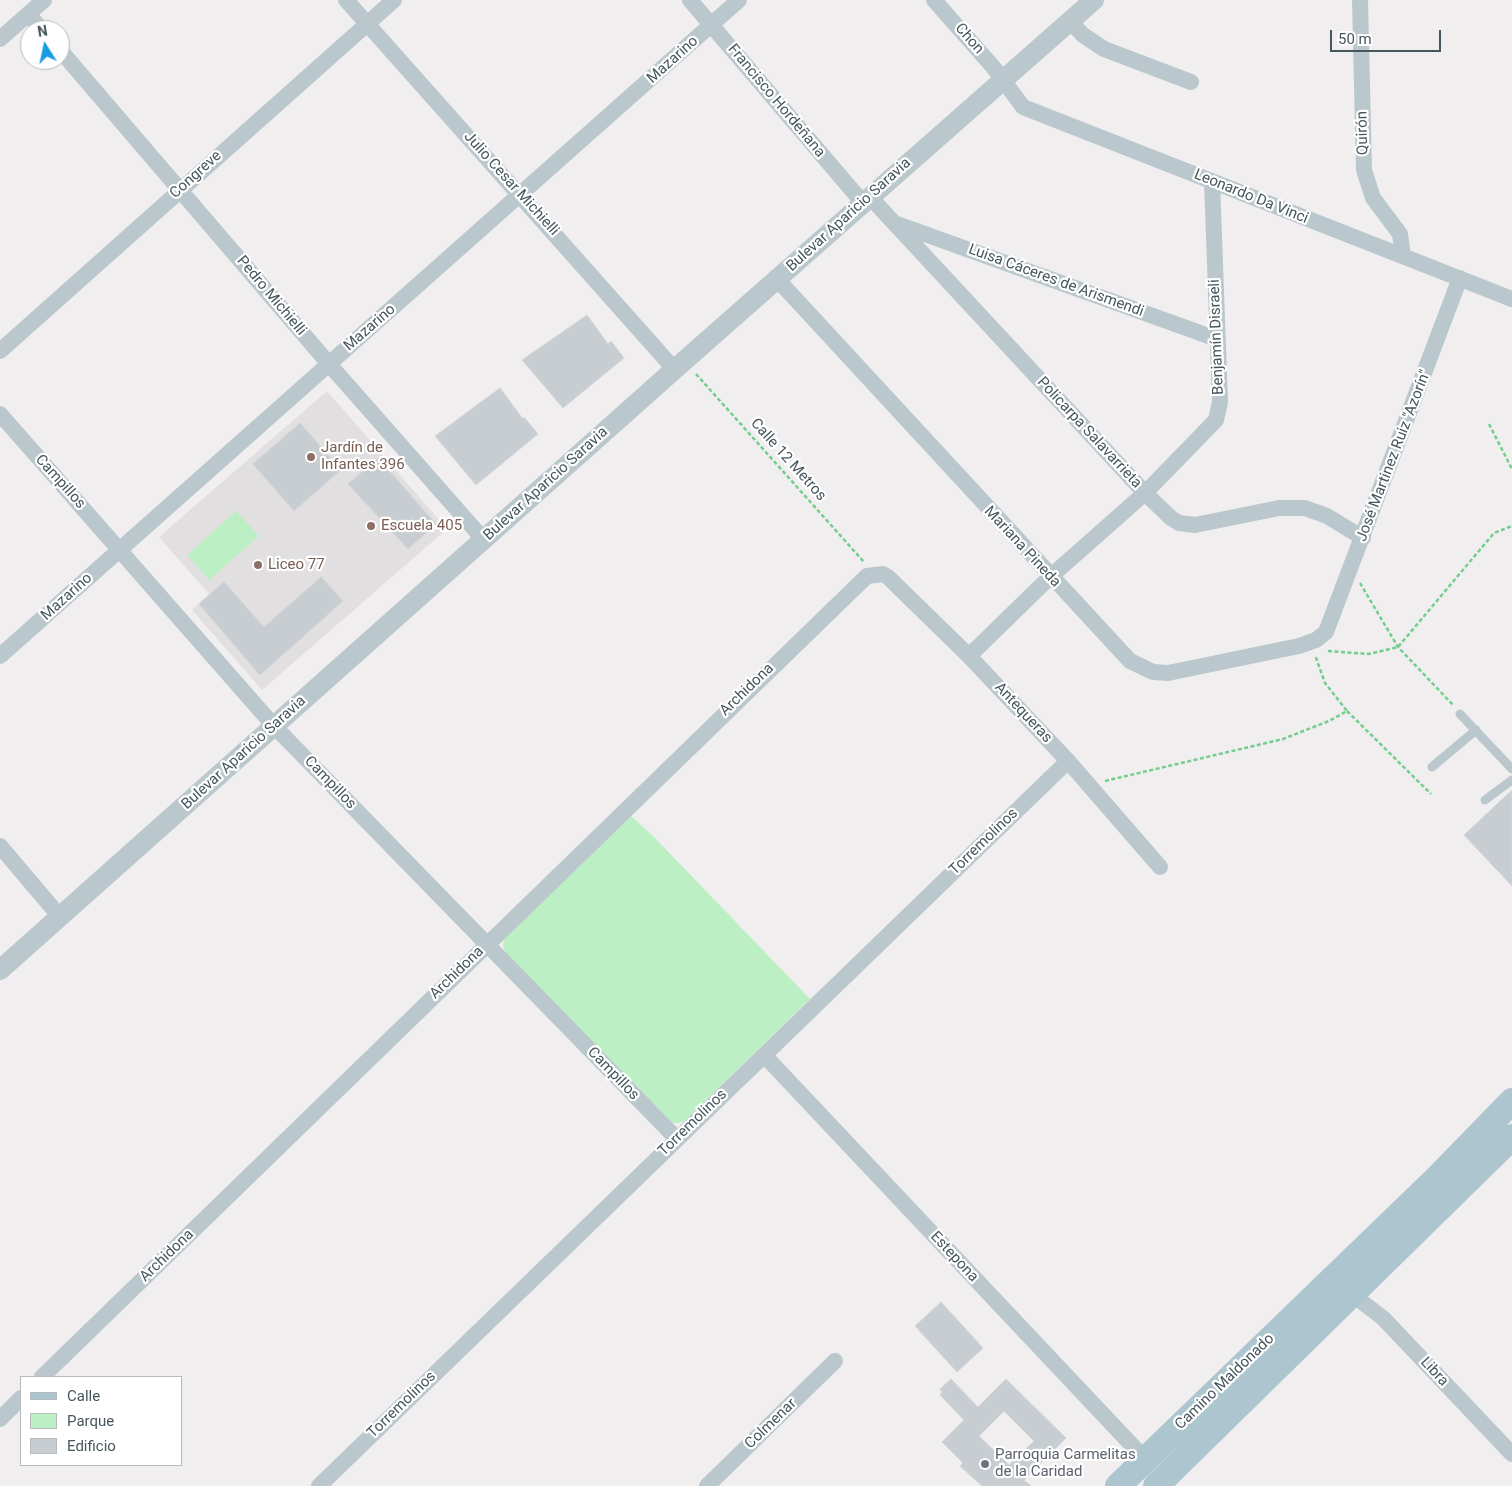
<!DOCTYPE html>
<meta charset="utf-8">
<style>
body{margin:0}
#map{position:relative;width:1512px;height:1486px;overflow:hidden;background:#f1eeef;font-family:Roboto,sans-serif}
canvas{display:block}
.legend{position:absolute;left:20px;top:1376px;width:162px;height:90px;box-sizing:border-box;background:#fff;border:1px solid #b5bbbe;margin:0;padding:6px 9px;list-style:none;font-size:15px;color:#46565c}
.legend li{display:flex;align-items:center;gap:10px;height:25px}
.legend b{width:25px;border:1px solid #b5bbbe}
.north{position:absolute;left:20px;top:20px;width:50px;height:50px;box-sizing:border-box;background:#fff;border:1px solid #b5bbbe;border-radius:50%;rotate:350deg;font-size:14px;font-weight:700;line-height:20px;text-align:center;color:#46565c}
.north::after{content:'';display:block;margin:auto;width:18px;height:22px;background:#179de3;clip-path:polygon(50% 0,100% 100%,50% 72%,0 100%)}
.scale{position:absolute;left:1330px;top:30px;width:111px;height:22px;box-sizing:border-box;border:2px solid #46565c;border-top:0;padding-left:6px;font-size:15px;line-height:18px;white-space:nowrap;color:#46565c;-webkit-text-stroke:4px #fff;paint-order:stroke}
</style>
<div id="map">
<canvas width="1512" height="1486"></canvas>
<ul class="legend">
<li><b style="height:6px;background:#adc5ce"></b>Calle</li>
<li><b style="height:14px;background:#bcefc4"></b>Parque</li>
<li><b style="height:14px;background:#c8cdd1"></b>Edificio</li>
</ul>
<div class="north">N</div>
<div class="scale">50 m</div>
</div>
<script>
const context = document.querySelector('canvas').getContext('2d');
context.lineJoin = 'round';
function paint(path, color) {
  context.fillStyle = color;
  context.fill(path, 'evenodd');
}
function shape(rows) {
  const path = new Path2D();
  for (const r of rows) {
    path.moveTo(r[0], r[1]);
    for (let i = 2; i < r.length; i += 2) path.lineTo(r[i], r[i + 1]);
  }
  return path;
}
function trace(path, color, width, dash) {
  context.strokeStyle = color;
  context.lineWidth = width;
  context.lineCap = dash ? 'butt' : 'round';
  context.setLineDash(dash || []);
  context.stroke(path);
}
function label(font, color, halo, rows, align = 'center') {
  context.font = font + ' Roboto,sans-serif';
  context.lineWidth = 4.5;
  context.setLineDash([]);
  context.textBaseline = 'middle';
  context.strokeStyle = halo;
  context.fillStyle = color;
  for (const [text, x, y, turn = 0] of rows) {
    context.save();
    context.translate(x, y);
    context.rotate((+turn || 0) * Math.PI / 180);
    context.textAlign = isNaN(turn) ? turn : align;
    if (halo) context.strokeText(text, 0, 0);
    context.fillText(text, 0, 0);
    context.restore();
  }
}
paint(shape([
 [327,391,447,529,262,690,192,610,209,594,159,537]
]), '#e2dfe1');
paint(shape([
 [236,511,259,536,209,580,187,555],
 [629,814,654,837,810,999,683,1122,678,1123,672,1123,505,952,503,946,504,938]
]), '#bcefc4');
const building = shape([
 [587,315,608,344,611,341,624,358,563,408,522,360,587,315],
 [500,388,523,419,524,417,538,434,476,485,435,436,500,388],
 [300,423,341,470,294,511,253,464,300,423],
 [378,458,436,524,408,549,348,484,378,458],
 [321,577,343,601,260,675,199,604,224,582,264,627,321,577],
 [1512,790,1512,886,1464,835,1512,790],
 [941,1302,983,1348,957,1372,915,1326,941,1302],
 [951,1379,978,1407,1006,1379,1066,1438,1024,1480,1031,1486,982,1486,960,1466,963,1463,942,1442,964,1420,940,1395,942,1392,940,1389,951,1379],
 [1004,1411,1034,1441,1009,1465,979,1436,1004,1411]
]);
paint(building, '#c8cdd1');
trace(building, '#d2d6da', 1);
trace(shape([
 [696,374,864,562],
 [1489,424,1512,469],
 [1360,583,1398,647,1453,705],
 [1328,651,1369,654,1398,647,1494,533,1512,526],
 [1347,711,1431,794],
 [1105,781,1283,739,1329,721,1347,711,1325,683,1315,655]
]), '#73ce8d', 2.5, [4, 2.5]);
trace(shape([
 [1460,714,1512,769],
 [1432,767,1476,730],
 [1485,800,1512,780]
]), '#bac7cc', 9);
trace(shape([
 [346,0,675,370],
 [690,0,863,203],
 [934,0,994,68,1023,107,1512,299],
 [1360,0,1364,170,1373,198,1400,234,1403,256],
 [28,14,42,30],
 [1070,21,1083,35,1104,49,1191,82],
 [0,39,44,0],
 [60,50,329,364,484,540],
 [870,197,1145,493,1171,518,1179,523,1195,525,1279,508,1305,508,1327,516,1363,538],
 [897,224,1217,339],
 [777,279,1130,661,1153,672,1168,673,1299,646,1316,640,1326,632,1460,278],
 [0,351,394,0],
 [0,414,274,726,676,1138],
 [0,656,739,0],
 [969,656,1050,577,1145,493,1216,420,1220,402,1212,181],
 [0,846,61,918],
 [764,1055,1145,1459],
 [1345,1289,1383,1318,1512,1454],
 [42,1377,867,576,883,574,888,577,969,656,1068,761,1160,867],
 [0,1419,21,1398],
 [319,1486,1068,761],
 [707,1486,835,1361]
]), '#bac7cc', 16);
trace(shape([
 [0,970,684,361,1094,0]
]), '#bac7cc', 20);
trace(shape([
 [1118,1486,1438,1177,1512,1101],
 [1156,1486,1512,1137]
]), '#adc5ce', 26);
for (const [x, y, r, color] of [
 [311,457,5,"#8d6e63"],
 [371,526,5,"#8d6e63"],
 [258,565,5,"#8d6e63"],
 [985,1464,5,"#6b7280"]
]) {
  const dot = new Path2D();
  dot.arc(x, y, r, 0, 2 * Math.PI);
  context.fillStyle = color;
  context.fill(dot);
  trace(dot, '#fff', 2);
}
label('15px', '#46565c', '#fff', [
 ["Chon",969,39,49],
 ["Mazarino",673,60,-42],
 ["Francisco Hordeñana",776,101,50],
 ["Quirón",1363,133,-91],
 ["Congreve",196,175,-42],
 ["Julio Cesar Michielli",511,184,48],
 ["Leonardo Da Vinci",1251,197,22],
 ["Bulevar Aparicio Saravia",849,215,-42],
 ["Luisa Cáceres de Arismendi",1056,281,20],
 ["Pedro Michielli",271,296,50],
 ["Mazarino",370,328,-41],
 ["Benjamín Disraeli",1217,337,-92],
 ["Policarpa Salavarrieta",1089,433,47],
 ["José Martinez Ruiz \"Azorín\"",1394,456,-69],
 ["Calle 12 Metros",788,460,48],
 ["Campillos",60,482,48],
 ["Bulevar Aparicio Saravia",546,484,-42],
 ["Mariana Pineda",1022,547,47],
 ["Mazarino",67,597,-42],
 ["Archidona",747,690,-44],
 ["Antequeras",1023,713,47],
 ["Bulevar Aparicio Saravia",244,753,-42],
 ["Campillos",330,783,46],
 ["Torremolinos",984,842,-44],
 ["Archidona",457,973,-44],
 ["Campillos",613,1074,46],
 ["Torremolinos",693,1123,-44],
 ["Archidona",167,1256,-44],
 ["Estepona",954,1257,47],
 ["Libra",1434,1372,47],
 ["Camino Maldonado",1225,1382,-44],
 ["Torremolinos",402,1405,-44],
 ["Colmenar",771,1424,-44]
]);
label('15px', '#785e54', '#fff', [
 ["Jardín de",321,448],
 ["Infantes 396",321,465],
 ["Escuela 405",381,526],
 ["Liceo 77",268,565]
], 'left');
label('15px', '#5b616d', '#fff', [
 ["Parroquia Carmelitas",995,1455],
 ["de la Caridad",995,1472]
], 'left');
</script>
